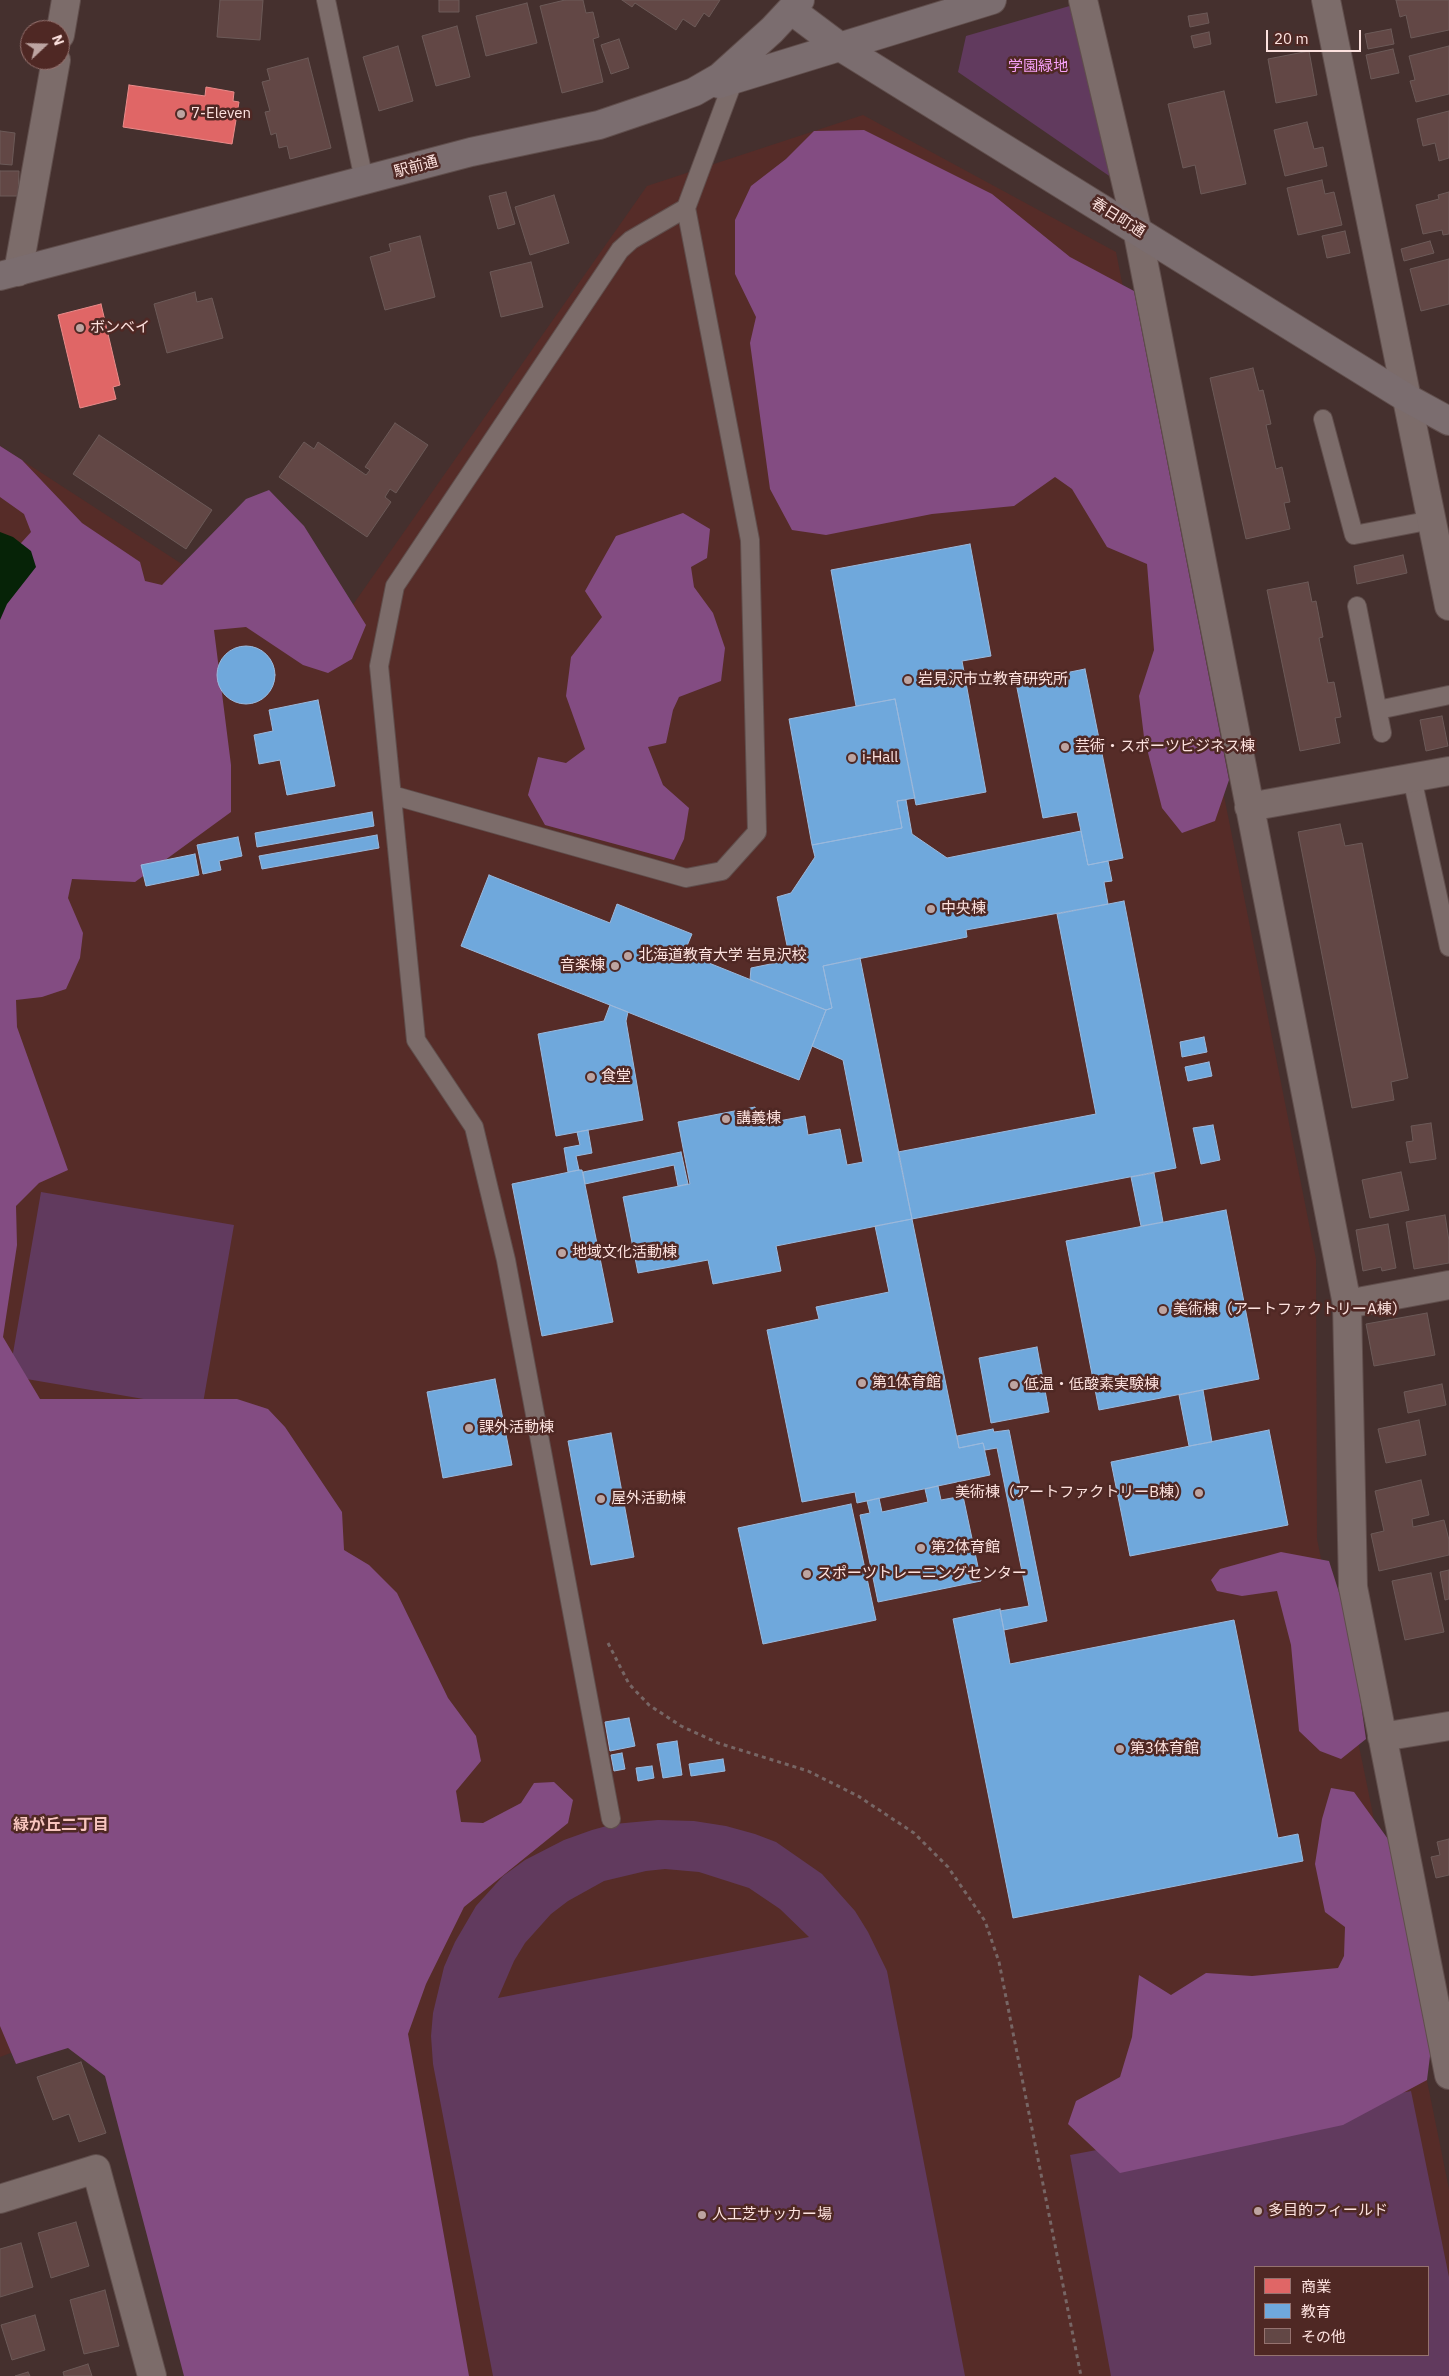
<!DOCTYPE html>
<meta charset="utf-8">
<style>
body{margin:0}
#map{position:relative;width:1449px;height:2376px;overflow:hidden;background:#45302e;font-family:"IBM Plex Sans","Noto Sans JP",sans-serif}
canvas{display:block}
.legend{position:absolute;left:1254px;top:2266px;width:175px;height:90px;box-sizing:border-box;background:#4f2824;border:1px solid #95726f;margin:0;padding:6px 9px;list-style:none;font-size:15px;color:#fde2df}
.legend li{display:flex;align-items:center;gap:10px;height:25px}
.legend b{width:25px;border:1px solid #95726f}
.north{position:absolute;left:20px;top:20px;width:50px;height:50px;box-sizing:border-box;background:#4f2824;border:1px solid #95726f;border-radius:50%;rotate:69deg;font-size:14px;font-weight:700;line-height:20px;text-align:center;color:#fde2df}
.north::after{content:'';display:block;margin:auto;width:18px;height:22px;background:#bda4a1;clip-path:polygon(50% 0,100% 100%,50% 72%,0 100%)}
.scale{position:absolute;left:1266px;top:30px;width:95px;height:22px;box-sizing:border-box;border:2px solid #fde2df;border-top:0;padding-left:6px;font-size:15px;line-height:18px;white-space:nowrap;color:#fde2df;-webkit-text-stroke:4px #4f2824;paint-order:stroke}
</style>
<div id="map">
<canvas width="1449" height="2376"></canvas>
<ul class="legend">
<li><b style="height:14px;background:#e06666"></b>商業</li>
<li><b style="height:14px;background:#6fa8dc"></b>教育</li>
<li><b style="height:14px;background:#624745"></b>その他</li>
</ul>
<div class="north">N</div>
<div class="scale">20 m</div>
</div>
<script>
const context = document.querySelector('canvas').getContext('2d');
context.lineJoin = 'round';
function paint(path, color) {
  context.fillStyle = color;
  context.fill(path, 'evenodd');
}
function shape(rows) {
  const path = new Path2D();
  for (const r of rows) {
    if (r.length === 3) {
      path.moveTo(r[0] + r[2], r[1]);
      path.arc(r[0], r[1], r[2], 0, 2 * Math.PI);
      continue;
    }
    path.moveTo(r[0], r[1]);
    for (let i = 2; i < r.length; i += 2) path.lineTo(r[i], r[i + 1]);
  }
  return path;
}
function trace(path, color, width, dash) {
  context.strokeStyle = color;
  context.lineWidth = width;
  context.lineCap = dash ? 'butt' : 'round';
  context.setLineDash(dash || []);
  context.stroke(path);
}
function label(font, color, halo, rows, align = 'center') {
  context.font = font + ' "IBM Plex Sans","Noto Sans JP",sans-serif';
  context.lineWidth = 5;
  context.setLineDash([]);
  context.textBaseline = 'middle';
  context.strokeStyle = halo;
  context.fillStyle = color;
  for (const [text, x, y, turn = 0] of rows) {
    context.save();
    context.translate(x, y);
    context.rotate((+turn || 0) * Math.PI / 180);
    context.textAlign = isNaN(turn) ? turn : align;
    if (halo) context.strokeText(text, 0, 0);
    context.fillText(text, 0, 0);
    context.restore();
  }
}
paint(shape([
 [863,115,1116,252,1316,1259,1317,1539,1449,2189,1449,2376,212,2376,110,2016,0,2057,0,446,319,653,647,186],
 [1255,2267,1428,2267,1428,2355,1255,2355]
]), '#562c28');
paint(shape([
 [1073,5,1118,182,958,72,966,36],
 [41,1192,234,1225,202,1409,9,1376],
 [658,1820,694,1821,726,1826,755,1834,776,1842,822,1874,855,1911,868,1932,887,1971,965,2376,493,2376,433,2064,431,2036,433,2013,444,1967,455,1942,476,1906,503,1876,525,1860,564,1840,592,1830,614,1824],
 [665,1869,699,1872,749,1888,780,1909,809,1937,498,1998,514,1961,525,1943,551,1914,568,1901,604,1881,646,1871],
 [1411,2091,1449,2277,1449,2376,1111,2376,1070,2155],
 [1255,2267,1428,2267,1428,2355,1255,2355]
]), '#613a5e');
paint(shape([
 [864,130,992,194,1070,257,1134,291,1229,780,1215,821,1182,833,1162,808,1144,737,1139,696,1154,650,1147,564,1107,547,1072,489,1055,477,1014,506,932,514,826,535,792,530,770,489,750,343,756,317,735,274,735,220,751,186,786,159,814,131],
 [0,446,22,460,82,523,140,562,145,581,162,585,246,499,269,490,304,526,366,625,352,659,328,673,303,665,246,627,214,630,231,765,231,812,135,882,72,879,68,898,83,933,80,958,66,989,42,997,16,1000,17,1027,68,1170,39,1183,16,1206,17,1245,3,1337,40,1399,237,1399,268,1409,285,1427,342,1512,344,1550,369,1565,397,1593,448,1698,476,1736,481,1761,456,1791,461,1822,483,1823,521,1803,534,1783,554,1782,573,1800,568,1823,464,1907,426,1984,408,2034,469,2376,184,2376,105,2076,68,2048,16,2064,0,2026,0,589,12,553,31,532,24,514,0,497],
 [683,513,710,529,707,558,691,567,694,587,713,613,725,648,721,681,679,697,673,710,666,743,648,747,663,785,689,808,684,839,674,860,545,825,528,795,538,757,566,763,585,749,566,696,571,657,602,617,585,591,616,536],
 [1281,1552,1329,1561,1350,1627,1366,1739,1341,1759,1320,1751,1299,1731,1291,1645,1277,1591,1242,1596,1217,1591,1211,1580,1220,1569],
 [1331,1788,1354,1792,1388,1839,1431,2048,1427,2080,1343,2125,1120,2173,1068,2124,1076,2101,1120,2077,1132,2037,1139,1975,1171,1995,1206,1973,1252,1976,1338,1968,1344,1956,1345,1927,1325,1912,1315,1864,1322,1819]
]), '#834c82');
paint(shape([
 [0,532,13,537,31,551,36,567,7,604,0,620]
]), '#062307');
const shops = shape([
 [129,85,205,96,206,87,234,92,233,101,239,102,232,144,123,127,129,85],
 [101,304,120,385,113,387,116,399,80,408,58,315,101,304]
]);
paint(shops, '#e06666');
trace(shops, '#e98b8a', 1);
const schools = shape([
 [970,544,991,656,962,661,986,792,916,805,895,699,856,706,831,570,970,544],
 [246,675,29],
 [1085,669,1123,858,1088,865,1077,812,1043,818,1016,683,1085,669],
 [895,699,915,798,897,801,902,828,812,845,789,719,895,699],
 [318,700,335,786,287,795,280,760,259,764,254,735,273,731,269,710,318,700],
 [906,800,912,834,947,858,1081,831,1088,865,1108,861,1112,881,1104,882,1108,904,966,930,967,937,823,966,832,1008,826,1010,750,980,751,968,790,960,777,897,791,893,815,857,812,845,902,828,897,801,906,800],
 [372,812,374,826,257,847,255,833,372,812],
 [377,835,379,848,262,869,259,856,377,835],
 [238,837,242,856,219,861,221,870,203,874,197,845,238,837],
 [195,854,199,875,146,886,141,865,195,854],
 [489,875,610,923,617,904,692,934,684,953,826,1010,799,1080,461,946,489,875],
 [1124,901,1176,1168,912,1219,898,1152,1096,1114,1057,914,1124,901],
 [860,958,912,1219,776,1246,781,1271,713,1284,708,1260,638,1273,623,1197,690,1184,678,1122,755,1107,758,1125,805,1116,808,1135,840,1129,847,1165,863,1162,843,1060,812,1046,826,1010,832,1008,823,966,860,958],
 [610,1005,628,1012,626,1021,643,1120,556,1136,538,1034,604,1021,610,1005],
 [1204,1037,1207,1052,1182,1057,1180,1042,1204,1037],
 [1209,1062,1212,1076,1188,1081,1185,1067,1209,1062],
 [1213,1125,1220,1160,1201,1164,1193,1128,1213,1125],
 [588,1130,592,1153,576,1156,579,1170,568,1172,564,1148,580,1145,577,1132,588,1130],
 [681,1152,688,1184,678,1186,674,1165,585,1184,583,1172,681,1152],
 [579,1170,582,1170,613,1322,542,1336,512,1184,579,1170],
 [1154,1173,1163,1222,1141,1226,1131,1177,1154,1173],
 [1226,1210,1259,1379,1099,1410,1066,1241,1226,1210],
 [912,1219,959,1448,983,1443,990,1475,857,1503,855,1492,802,1502,767,1330,819,1319,816,1307,889,1292,875,1226,912,1219],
 [1037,1347,1049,1412,991,1423,979,1358,1037,1347],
 [495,1379,512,1465,443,1478,427,1392,495,1379],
 [1203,1390,1212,1442,1189,1446,1179,1395,1203,1390],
 [993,1429,994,1432,1009,1430,1047,1621,1004,1630,1000,1611,1029,1606,997,1448,985,1450,983,1443,959,1448,957,1436,993,1429],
 [1269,1430,1288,1525,1130,1556,1111,1462,1269,1430],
 [611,1433,634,1557,591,1565,568,1441,611,1433],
 [938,1486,941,1500,963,1496,981,1581,878,1602,860,1515,870,1513,867,1501,879,1498,882,1512,928,1502,925,1489,938,1486],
 [851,1504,876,1620,763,1644,738,1528,851,1504],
 [1000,1609,1010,1664,1234,1620,1278,1838,1298,1834,1303,1861,1013,1918,953,1619,1000,1609],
 [629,1718,635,1746,610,1751,605,1722,629,1718],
 [677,1741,682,1775,663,1778,657,1744,677,1741],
 [622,1753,625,1769,614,1771,611,1755,622,1753],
 [723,1759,725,1771,691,1776,689,1764,723,1759],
 [652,1766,654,1778,638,1781,636,1768,652,1766]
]);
paint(schools, '#6fa8dc');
trace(schools, '#9ab9dd', 1);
const building = shape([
 [220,0,263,0,260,40,217,37,220,0],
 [439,0,459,0,459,12,439,12,439,0],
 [565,0,583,0,586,13,593,12,599,37,593,39,603,82,562,93,540,6,565,0],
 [622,0,720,0,709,17,704,13,695,27,683,19,676,30,635,3,632,7,622,0],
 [1396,0,1449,0,1449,30,1411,38,1406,15,1400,17,1396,0],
 [527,3,537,43,486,56,476,16,527,3],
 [1207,13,1209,23,1190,27,1188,16,1207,13],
 [457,26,470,77,436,86,422,36,457,26],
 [1391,29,1394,44,1368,49,1365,34,1391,29],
 [1209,32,1211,44,1194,48,1191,36,1209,32],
 [619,39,629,68,611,74,601,45,619,39],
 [398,46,413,101,379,111,363,57,398,46],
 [1449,46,1449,94,1416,102,1410,81,1415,80,1409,56,1449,46],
 [1393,49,1399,73,1371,79,1366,55,1393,49],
 [1309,51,1317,95,1276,103,1268,59,1309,51],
 [308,58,331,148,290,159,287,146,279,148,276,133,271,135,265,112,270,111,262,82,270,80,267,69,308,58],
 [1224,91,1246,184,1201,194,1195,165,1183,168,1168,104,1224,91],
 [1449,111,1449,158,1439,161,1435,143,1423,146,1417,119,1449,111],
 [1307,122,1314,149,1323,147,1327,166,1285,176,1274,130,1307,122],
 [0,131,15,133,12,165,0,164,0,131],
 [0,171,19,171,18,196,0,196,0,171],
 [1322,180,1325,194,1334,192,1342,225,1298,235,1287,188,1322,180],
 [506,192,515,224,498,229,489,196,506,192],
 [1449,192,1449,234,1443,235,1442,230,1423,234,1416,205,1439,199,1438,195,1449,192],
 [554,195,569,243,530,255,515,207,554,195],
 [1345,231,1350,253,1327,258,1322,236,1345,231],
 [420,236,435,297,385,310,370,257,391,251,389,244,420,236],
 [1430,241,1434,253,1404,261,1401,249,1430,241],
 [1449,259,1449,304,1421,311,1410,269,1449,259],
 [531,262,543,307,501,317,490,272,531,262],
 [195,292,197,302,212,298,223,338,167,353,154,304,195,292],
 [1253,368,1259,391,1263,390,1271,424,1266,425,1276,469,1282,467,1290,502,1284,503,1290,529,1246,539,1210,378,1253,368],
 [395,423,428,445,396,493,390,489,385,497,391,502,367,537,279,477,304,442,314,449,318,442,366,475,370,470,365,467,395,423],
 [99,435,212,510,186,549,73,474,99,435],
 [1403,555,1407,573,1357,584,1354,566,1403,555],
 [1308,582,1312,602,1316,601,1323,637,1319,638,1328,683,1334,682,1341,717,1335,718,1340,743,1300,751,1267,590,1308,582],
 [1442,716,1448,746,1426,751,1420,720,1442,716],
 [1340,824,1345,846,1362,843,1408,1078,1391,1082,1394,1100,1352,1108,1298,832,1340,824],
 [1431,1123,1436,1159,1410,1163,1406,1142,1413,1141,1411,1126,1431,1123],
 [1401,1172,1409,1210,1370,1218,1362,1180,1401,1172],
 [1445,1215,1449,1241,1449,1263,1414,1269,1406,1222,1445,1215],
 [1388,1224,1396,1268,1382,1271,1381,1267,1363,1271,1356,1230,1388,1224],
 [1427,1313,1435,1355,1374,1366,1366,1324,1427,1313],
 [1442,1384,1446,1405,1408,1413,1404,1392,1442,1384],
 [1419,1420,1426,1455,1386,1463,1378,1429,1419,1420],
 [1421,1480,1429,1515,1412,1519,1413,1527,1444,1520,1449,1540,1449,1555,1379,1571,1371,1534,1384,1531,1375,1491,1421,1480],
 [1449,1570,1449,1599,1445,1600,1440,1572,1449,1570],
 [1431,1573,1444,1632,1405,1640,1392,1581,1431,1573],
 [1449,1839,1449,1875,1436,1878,1431,1857,1440,1855,1437,1842,1449,1839],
 [81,2062,106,2133,79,2142,69,2114,53,2120,37,2077,81,2062],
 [76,2222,89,2266,51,2278,38,2233,76,2222],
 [21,2243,33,2287,0,2297,0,2249,21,2243],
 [105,2290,119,2346,84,2354,70,2300,105,2290],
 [35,2315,45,2350,12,2360,1,2325,35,2315],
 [88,2364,92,2376,64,2376,63,2372,88,2364],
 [28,2372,30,2376,15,2376,28,2372]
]);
paint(building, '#624745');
trace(building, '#6c5a58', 1);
const lane = shape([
 [326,0,364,180],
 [1323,419,1354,535,1432,520],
 [1357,606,1382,733],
 [1378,710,1449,695],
 [1412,778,1449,947],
 [392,795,686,878,722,871,757,832,750,540,686,208,734,79],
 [611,1819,506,1260,474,1127,416,1040,379,666,395,586,620,250,631,240,686,208]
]);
const street = shape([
 [1083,0,1137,229,1347,1304,1353,1587,1449,2075],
 [1326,0,1449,606],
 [60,35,66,0],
 [18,272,56,60],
 [1249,807,1449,771],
 [1347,1304,1449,1285],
 [1382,1737,1449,1726],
 [0,2199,96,2169,152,2376]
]);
const secondary = shape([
 [791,10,839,46,1405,397,1449,421],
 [719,84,992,0],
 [0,276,471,152,599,125,661,104,694,92,720,77,772,30,800,0]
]);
trace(lane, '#604e4c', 20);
trace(street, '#604e4c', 30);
trace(secondary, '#604e4c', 30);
trace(shape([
 [608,1643,629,1684,649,1705,681,1726,718,1743,808,1771,858,1796,914,1833,948,1867,985,1921,999,1962,1081,2376]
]), '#776665', 3, [4, 4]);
trace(lane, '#7c6c6a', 18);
trace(street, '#7c6c6a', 28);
trace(secondary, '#7b6d6f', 28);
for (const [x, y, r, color] of [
 [181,114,5,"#bda4a1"],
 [80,328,5,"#bda4a1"],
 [908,680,5,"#bda4a1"],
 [1065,747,5,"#bda4a1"],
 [852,758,5,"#bda4a1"],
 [931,909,5,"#bda4a1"],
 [628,956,5,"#bda4a1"],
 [615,966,5,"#bda4a1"],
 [591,1077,5,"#bda4a1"],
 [726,1119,5,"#bda4a1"],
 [562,1253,5,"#bda4a1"],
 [1163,1310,5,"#bda4a1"],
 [862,1383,5,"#bda4a1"],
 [1014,1385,5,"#bda4a1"],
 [469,1428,5,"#bda4a1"],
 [1199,1493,5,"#bda4a1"],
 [601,1499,5,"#bda4a1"],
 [921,1548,5,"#bda4a1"],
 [807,1574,5,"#bda4a1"],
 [1120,1749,5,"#bda4a1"],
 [1258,2211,5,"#bda4a1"],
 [702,2215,5,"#bda4a1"]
]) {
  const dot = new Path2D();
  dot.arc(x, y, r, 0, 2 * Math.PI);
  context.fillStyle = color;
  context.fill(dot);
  trace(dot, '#4f2824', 2);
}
label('15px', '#f7a1f8', '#4f2824', [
 ["学園緑地",1038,67]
]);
label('15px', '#fde2df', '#4f2824', [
 ["7-Eleven",191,114],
 ["ボンベイ",90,328],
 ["岩見沢市立教育研究所",918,680],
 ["芸術・スポーツビジネス棟",1075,747],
 ["i-Hall",862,758],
 ["中央棟",941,909],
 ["北海道教育大学 岩見沢校",638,956],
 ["音楽棟",605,966,"right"],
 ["食堂",601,1077],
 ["講義棟",736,1119],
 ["地域文化活動棟",572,1253],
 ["美術棟（アートファクトリーA棟）",1173,1310],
 ["第1体育館",872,1383],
 ["低温・低酸素実験棟",1024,1385],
 ["課外活動棟",479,1428],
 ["美術棟（アートファクトリーB棟）",1189,1493,"right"],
 ["屋外活動棟",611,1499],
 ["第2体育館",931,1548],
 ["スポーツトレーニングセンター",817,1574],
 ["第3体育館",1130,1749],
 ["多目的フィールド",1268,2211],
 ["人工芝サッカー場",712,2215]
], 'left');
label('15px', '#fde2df', '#4f2824', [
 ["駅前通",416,167,-15],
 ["春日町通",1118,218,32]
]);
label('bold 16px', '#f8c5bf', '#4f2824', [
 ["緑が丘二丁目",61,1825]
]);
</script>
